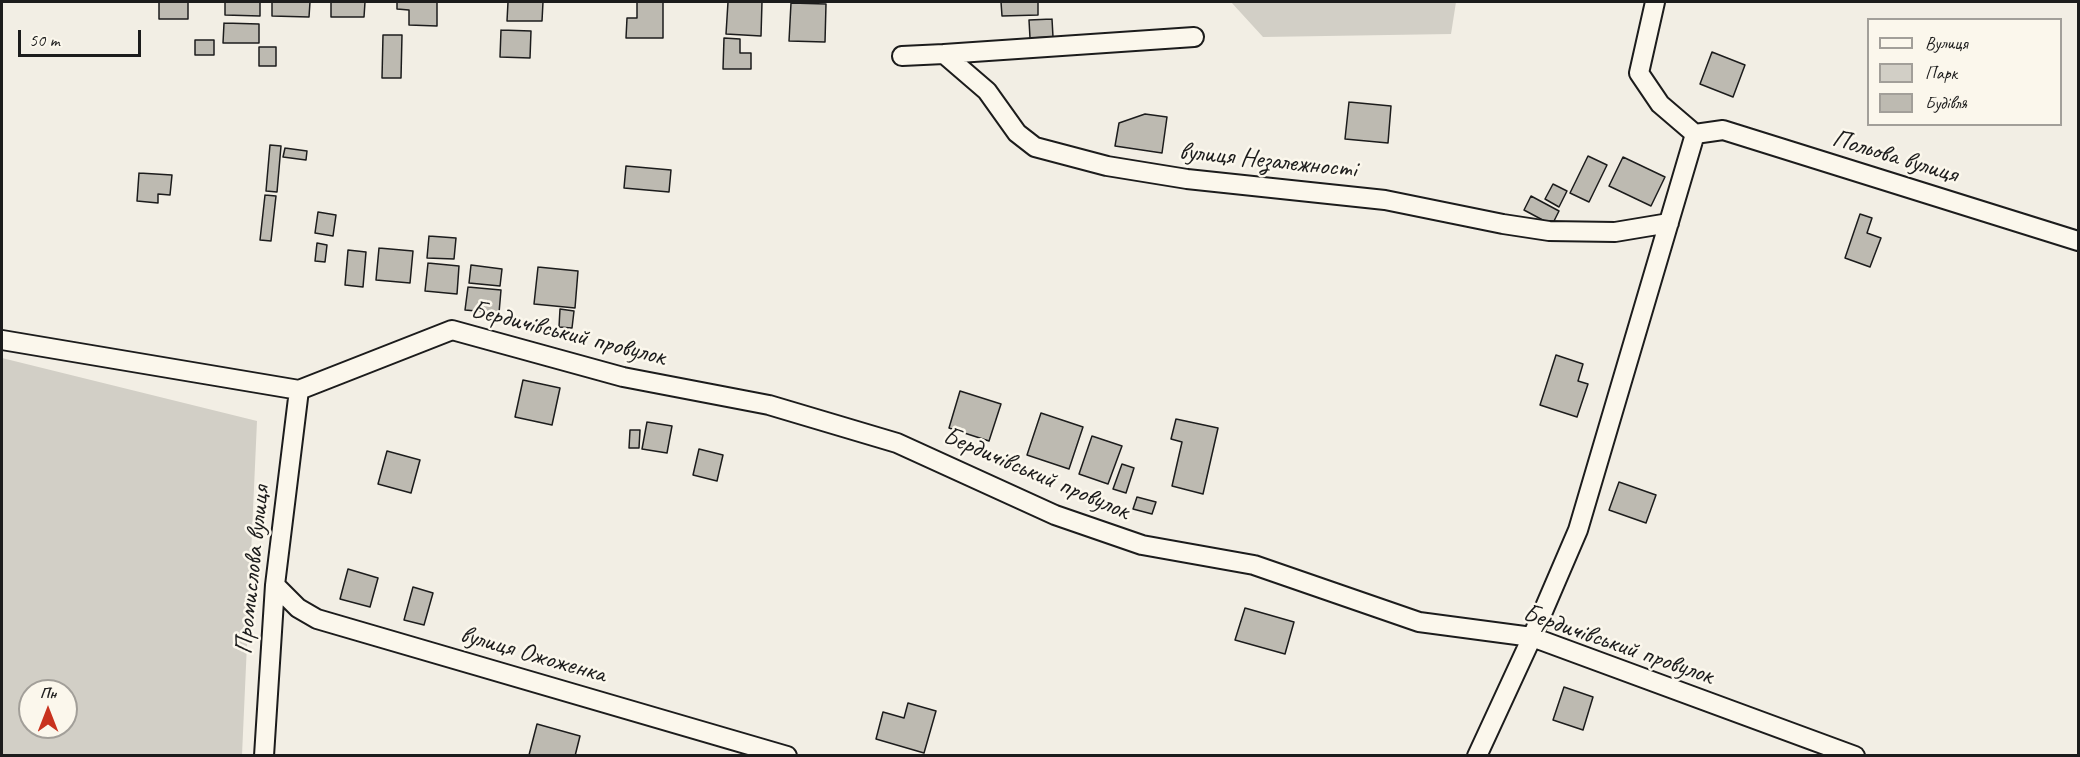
<!DOCTYPE html>
<meta charset="utf-8">
<style>
body{margin:0}
#map{position:relative;width:2080px;height:757px;overflow:hidden;background:#f2eee4;font-family:Caveat,sans-serif}
canvas{display:block}
.frame{position:absolute;inset:0;border:3px solid #1c1c1c;pointer-events:none}
.legend{position:absolute;left:1867px;top:18px;width:195px;height:108px;box-sizing:border-box;background:#fbf7ec;border:2px solid #a29f99;margin:0;padding:8px 10px;list-style:none;font-size:18px;color:#1c1c1c}
.legend li{display:flex;align-items:center;gap:12px;height:30px}
.legend b{width:30px;border:2px solid #a29f99}
.north{position:absolute;left:18px;top:679px;width:60px;height:60px;box-sizing:border-box;background:#fbf7ec;border:2px solid #a29f99;border-radius:50%;rotate:0deg;font-size:16px;font-weight:700;line-height:24px;text-align:center;color:#1c1c1c}
.north::after{content:'';display:block;margin:auto;width:21px;height:27px;background:#c8321e;clip-path:polygon(50% 0,100% 100%,50% 72%,0 100%)}
.scale{position:absolute;left:18px;top:30px;width:123px;height:27px;box-sizing:border-box;border:3px solid #1c1c1c;border-top:0;padding-left:8px;font-size:18px;line-height:21px;white-space:nowrap;color:#1c1c1c;-webkit-text-stroke:4px #fbf7ec;paint-order:stroke}
</style>
<div id="map">
<canvas width="2080" height="757"></canvas>
<div class="frame"></div>
<ul class="legend">
<li><b style="height:8px;background:#fbf7ec"></b>Вулиця</li>
<li><b style="height:16px;background:#d2cfc6"></b>Парк</li>
<li><b style="height:16px;background:#bdbab1"></b>Будівля</li>
</ul>
<div class="north">Пн</div>
<div class="scale">50 m</div>
</div>
<script>
const context = document.querySelector('canvas').getContext('2d');
context.lineJoin = 'round';
function paint(path, color) {
  context.fillStyle = color;
  context.fill(path, 'evenodd');
}
function shape(rows) {
  const path = new Path2D();
  for (const r of rows) {
    path.moveTo(r[0], r[1]);
    for (let i = 2; i < r.length; i += 2) path.lineTo(r[i], r[i + 1]);
  }
  return path;
}
function trace(path, color, width, dash) {
  context.strokeStyle = color;
  context.lineWidth = width;
  context.lineCap = dash ? 'butt' : 'round';
  context.setLineDash(dash || []);
  context.stroke(path);
}
function label(font, color, halo, rows, align = 'center') {
  context.font = font + ' Caveat,sans-serif';
  context.lineWidth = 5;
  context.setLineDash([]);
  context.textBaseline = 'middle';
  context.strokeStyle = halo;
  context.fillStyle = color;
  for (const [text, x, y, turn = 0] of rows) {
    context.save();
    context.translate(x, y);
    context.rotate((+turn || 0) * Math.PI / 180);
    context.textAlign = isNaN(turn) ? turn : align;
    if (halo) context.strokeText(text, 0, 0);
    context.fillText(text, 0, 0);
    context.restore();
  }
}
paint(shape([
 [1231,2,1456,2,1451,34,1263,37],
 [2,358,257,421,242,755,2,755],
 [30,691,66,691,66,727,30,727]
]), '#d2cfc6');
const building = shape([
 [159,2,188,2,188,19,159,19,159,2],
 [225,2,260,2,260,16,225,15,225,2],
 [272,2,310,2,309,17,272,16,272,2],
 [331,2,365,2,364,17,331,17,331,2],
 [397,2,437,2,437,26,409,25,409,10,397,9,397,2],
 [508,2,543,2,542,21,507,21,508,2],
 [637,2,663,2,663,38,626,38,627,18,637,18,637,2],
 [728,2,762,2,761,36,726,34,728,2],
 [1001,2,1038,2,1038,15,1002,16,1001,2],
 [791,3,826,4,825,42,789,41,791,3],
 [1052,19,1053,37,1030,38,1029,20,1052,19],
 [224,23,259,24,259,43,223,43,224,23],
 [501,30,531,31,530,58,500,57,501,30],
 [383,35,402,35,401,78,382,78,383,35],
 [724,38,740,39,740,53,751,53,751,69,723,69,724,38],
 [195,40,214,40,214,55,195,55,195,40],
 [259,47,276,47,276,66,259,66,259,47],
 [1712,52,1745,65,1733,97,1700,84,1712,52],
 [1349,102,1391,106,1388,143,1345,139,1349,102],
 [1145,114,1167,117,1162,153,1115,146,1119,123,1145,114],
 [270,145,281,146,277,192,266,191,270,145],
 [285,148,307,151,306,160,283,157,285,148],
 [1588,156,1607,165,1589,202,1570,193,1588,156],
 [1623,157,1665,177,1651,206,1609,186,1623,157],
 [626,166,671,170,669,192,624,188,626,166],
 [139,173,172,175,170,195,158,194,158,203,137,201,139,173],
 [1553,184,1567,191,1559,207,1545,199,1553,184],
 [265,195,276,196,271,241,260,240,265,195],
 [1531,196,1559,211,1552,225,1524,210,1531,196],
 [318,212,336,215,333,236,315,233,318,212],
 [1860,214,1872,218,1867,233,1881,238,1870,267,1845,258,1860,214],
 [429,236,456,238,454,259,427,258,429,236],
 [317,243,327,245,325,262,315,261,317,243],
 [379,248,413,251,410,283,376,280,379,248],
 [348,250,366,252,363,287,345,285,348,250],
 [428,263,459,266,457,294,425,291,428,263],
 [471,265,502,269,500,286,469,283,471,265],
 [538,267,578,271,575,308,534,304,538,267],
 [468,287,501,290,499,313,465,310,468,287],
 [560,309,574,311,572,328,559,327,560,309],
 [1556,355,1583,364,1578,381,1588,384,1577,417,1540,405,1556,355],
 [523,380,560,388,552,425,515,417,523,380],
 [960,391,1001,404,989,441,949,428,960,391],
 [1041,413,1083,427,1069,469,1027,455,1041,413],
 [1176,419,1218,428,1203,494,1172,486,1182,442,1171,439,1176,419],
 [647,422,672,426,667,453,642,449,647,422],
 [630,430,640,430,639,448,629,448,630,430],
 [1092,436,1122,446,1108,484,1079,474,1092,436],
 [699,449,723,455,717,481,693,475,699,449],
 [387,451,420,460,411,493,378,484,387,451],
 [1122,464,1134,468,1126,493,1113,489,1122,464],
 [1619,482,1656,495,1646,523,1609,510,1619,482],
 [1137,497,1156,502,1152,514,1133,509,1137,497],
 [348,569,378,578,370,607,340,599,348,569],
 [413,587,433,593,424,625,404,620,413,587],
 [1245,608,1294,622,1285,654,1235,640,1245,608],
 [1564,687,1593,697,1583,730,1553,720,1564,687],
 [908,703,936,711,924,753,876,739,883,712,904,718,908,703],
 [537,724,580,736,575,756,529,755,537,724]
]);
paint(building, '#bdbab1');
trace(building, '#1c1c1c', 1.5);
const minor = shape([
 [944,54,1194,37],
 [902,56,944,54,987,91,1017,133,1035,147,1107,166,1187,179,1385,200,1503,224,1549,231,1615,232,1669,223],
 [1695,134,1723,130,2078,241],
 [2,340,299,390],
 [299,390,452,330,623,377,769,405,897,443,1055,515,1142,545,1254,565,1419,622,1532,637,1855,756],
 [275,585,298,608,317,619,787,756],
 [264,756,275,585,299,390],
 [1477,756,1532,637,1578,530,1695,134,1660,104,1639,73,1655,2]
]);
trace(minor, '#1c1c1c', 22);
trace(minor, '#fbf7ec', 18);
label('26px', '#1c1c1c', '#fbf7ec', [
 ["Польова вулиця",1895,157,17],
 ["вулиця Незалежності",1268,161,6],
 ["Бердичівський провулок",568,334,14],
 ["Бердичівський провулок",1036,474,23],
 ["Промислова вулиця",253,570,-84],
 ["Бердичівський провулок",1618,645,19],
 ["вулиця Ожоженка",533,655,16]
]);
</script>
